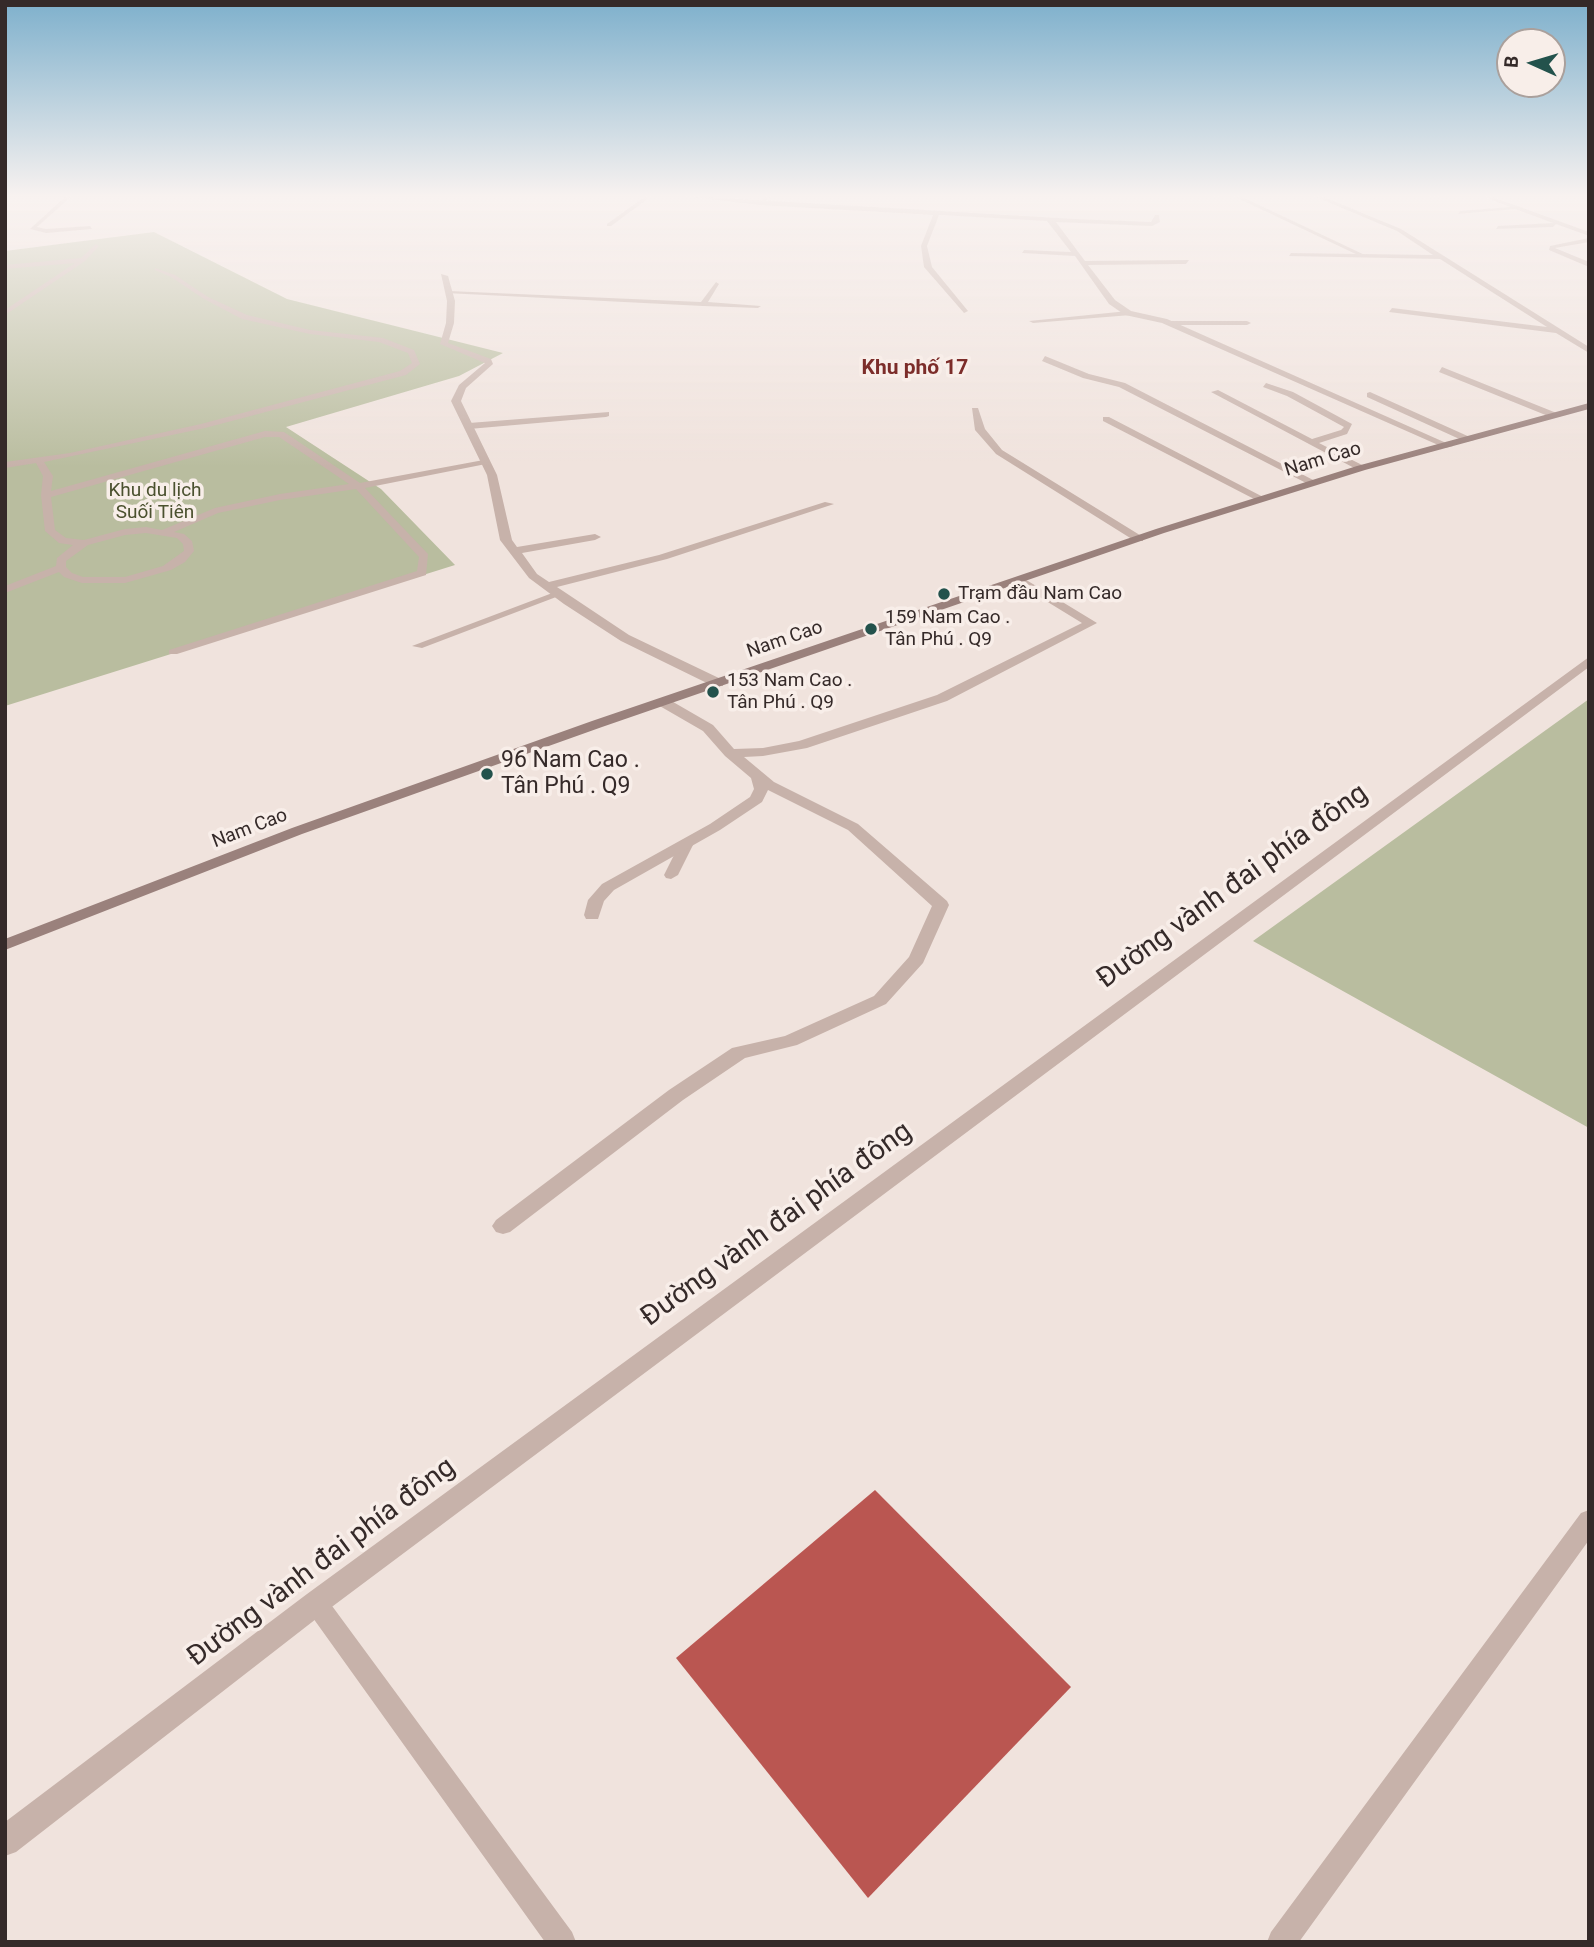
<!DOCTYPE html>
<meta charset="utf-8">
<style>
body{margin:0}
#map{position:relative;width:1594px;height:1947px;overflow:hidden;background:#f0e3dd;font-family:Roboto,sans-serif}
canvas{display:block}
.frame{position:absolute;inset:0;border:7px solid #352a29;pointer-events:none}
.north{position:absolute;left:1496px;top:28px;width:70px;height:70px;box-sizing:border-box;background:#f8eee9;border:2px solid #aaa09c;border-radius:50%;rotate:274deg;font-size:19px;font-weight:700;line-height:28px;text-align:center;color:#352a29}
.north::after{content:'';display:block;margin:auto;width:24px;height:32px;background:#23524c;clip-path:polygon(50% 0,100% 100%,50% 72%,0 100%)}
</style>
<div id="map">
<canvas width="1594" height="1947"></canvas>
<div class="frame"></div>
<div class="north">B</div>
</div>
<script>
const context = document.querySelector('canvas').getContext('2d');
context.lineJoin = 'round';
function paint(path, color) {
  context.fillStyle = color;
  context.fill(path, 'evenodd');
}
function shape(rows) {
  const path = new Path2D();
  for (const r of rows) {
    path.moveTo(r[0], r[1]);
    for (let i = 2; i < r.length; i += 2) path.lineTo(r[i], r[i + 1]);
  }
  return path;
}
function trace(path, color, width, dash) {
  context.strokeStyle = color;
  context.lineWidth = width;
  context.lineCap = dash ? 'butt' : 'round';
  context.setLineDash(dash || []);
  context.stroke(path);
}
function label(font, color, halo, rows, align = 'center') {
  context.font = font + ' Roboto,sans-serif';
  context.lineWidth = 7;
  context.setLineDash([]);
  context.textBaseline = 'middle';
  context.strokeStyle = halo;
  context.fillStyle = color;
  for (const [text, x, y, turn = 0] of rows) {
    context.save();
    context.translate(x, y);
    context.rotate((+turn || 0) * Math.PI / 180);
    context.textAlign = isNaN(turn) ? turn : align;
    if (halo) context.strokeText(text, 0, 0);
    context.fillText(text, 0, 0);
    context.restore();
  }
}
paint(shape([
 [154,232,287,299,503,353,459,376,286,427,381,489,455,565,5,706,5,251],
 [1589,699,1589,1128,1253,941]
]), '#b9bd9f');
paint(shape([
 [875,1490,1071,1687,868,1898,676,1658]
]), '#ba5651');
paint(shape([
 [647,195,653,195,611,226,607,226,607,224,647,195],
 [767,195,773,195,762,204,758,204,767,195],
 [1231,195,1238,195,1367,256,1362,257,1231,195],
 [96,244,99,246,85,261,5,315,5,310,75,263,5,269,5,265,81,258,96,244],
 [155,268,175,275,208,297,247,315,310,330,383,338,414,350,420,364,406,375,205,428,44,462,53,476,51,491,265,431,284,432,360,483,489,459,489,463,486,464,365,488,428,554,426,575,177,654,169,654,169,650,417,571,419,557,356,489,280,500,218,513,174,532,184,534,192,541,194,551,185,562,171,570,125,583,82,583,64,577,59,572,5,593,5,586,56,566,57,558,73,545,59,543,45,531,41,495,43,476,36,463,5,468,5,462,70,453,201,424,400,371,412,363,408,353,379,342,310,334,242,319,204,299,171,277,155,270,155,268],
 [265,437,279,437,349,484,280,494,215,508,162,530,146,527,125,529,84,540,66,538,55,530,51,497,265,437],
 [146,533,177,538,183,544,184,551,163,566,125,577,83,577,72,573,66,567,66,561,88,545,125,535,146,533],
 [716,282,719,284,708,302,761,306,758,308,703,306,446,293,449,291,701,302,716,282],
 [1128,311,1131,315,1033,323,1029,321,1128,311],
 [1170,321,1247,321,1251,323,1247,325,1167,325,1170,321],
 [1266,383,1293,392,1352,424,1347,434,1319,443,1364,466,1364,470,1358,470,1211,392,1218,390,1312,439,1341,430,1344,427,1287,396,1263,387,1266,383],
 [609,412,609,416,606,417,469,429,465,426,469,423,609,412],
 [555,592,564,594,422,648,412,646,555,592],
 [687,839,694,843,678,875,671,879,666,878,664,875,680,843,687,839],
 [1589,1510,1589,1540,1299,1942,1267,1942,1271,1932,1581,1513,1589,1510],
 [316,1591,324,1595,572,1932,576,1942,545,1942,308,1611,304,1603,308,1595,316,1591]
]), '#c7b2aa');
paint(shape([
 [67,195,73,195,37,227,46,229,90,226,92,229,46,233,30,229,67,195],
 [673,195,1075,219,1151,222,1155,215,1159,215,1160,222,1152,226,1056,222,1085,261,1189,260,1186,264,1088,265,1115,300,1131,311,1167,319,1453,446,1445,448,1162,323,1125,315,1109,304,1075,256,1022,253,1024,250,1071,252,1047,221,939,215,927,246,932,267,968,311,964,313,924,267,921,246,933,215,760,205,673,195],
 [1200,195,1221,195,1218,197,1200,195],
 [1311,195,1319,195,1401,229,1589,347,1589,353,1556,333,1389,312,1392,308,1547,327,1440,259,1289,256,1291,253,1433,255,1397,231,1311,195],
 [1440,195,1466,195,1415,198,1440,195],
 [1479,195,1487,195,1589,232,1589,236,1556,224,1553,227,1496,229,1498,226,1553,223,1515,209,1458,214,1460,211,1510,207,1479,195],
 [1589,238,1589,242,1555,248,1589,262,1589,267,1549,250,1550,246,1589,238],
 [441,274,448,276,455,301,454,323,448,343,491,359,493,364,466,388,461,401,497,475,512,540,517,547,595,534,601,537,595,540,522,553,537,574,549,582,659,555,825,502,834,504,667,559,557,587,629,635,723,680,723,686,713,686,621,641,564,604,529,578,500,540,487,475,451,401,459,385,485,363,440,344,446,323,447,301,441,274],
 [1045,356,1089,374,1125,383,1319,483,1310,485,1119,387,1083,378,1042,361,1045,356],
 [1442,367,1559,414,1561,416,1553,418,1439,372,1442,367],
 [1370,392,1472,438,1474,440,1466,442,1367,397,1367,393,1370,392],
 [972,408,978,408,985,429,1002,450,1143,537,1143,541,1135,541,996,454,975,430,972,408],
 [1103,417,1109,417,1267,499,1258,501,1103,421,1103,417],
 [1015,578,1023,578,1097,623,947,701,807,748,763,756,744,757,774,782,858,824,947,901,949,905,923,963,886,1004,797,1045,745,1058,683,1100,510,1232,503,1234,496,1232,492,1226,496,1220,669,1090,732,1048,785,1036,874,996,909,957,932,906,848,830,768,790,762,802,720,830,614,890,604,901,598,919,586,919,584,915,588,900,602,884,710,824,750,797,754,789,751,778,725,756,703,731,658,705,658,699,668,699,713,725,734,749,763,748,799,741,937,695,1082,623,1015,582,1015,578],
 [1589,657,1589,667,325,1612,16,1852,5,1856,5,1822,307,1594,1589,657]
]), '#c7b2aa');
paint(shape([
 [1589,403,1589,409,1365,470,1164,533,602,727,302,834,5,950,5,939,292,828,592,721,1156,529,1357,466,1589,403]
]), '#9a817c');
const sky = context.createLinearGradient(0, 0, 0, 467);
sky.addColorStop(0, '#7eb0cc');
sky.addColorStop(0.42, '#f8f2f0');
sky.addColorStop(1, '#f8f2f000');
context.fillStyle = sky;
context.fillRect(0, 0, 1594, 467);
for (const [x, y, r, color] of [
 [944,594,7,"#23524c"],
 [871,629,7,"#23524c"],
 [713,692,7,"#23524c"],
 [487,774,7,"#23524c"]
]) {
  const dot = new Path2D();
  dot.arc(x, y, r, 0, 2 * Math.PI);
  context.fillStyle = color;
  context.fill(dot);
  trace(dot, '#f8eee9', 2.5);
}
label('19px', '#352a29', '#f8eee9', [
 ["Nam Cao",1323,460,-17],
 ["Nam Cao",785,640,-19],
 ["Nam Cao",250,829,-21]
]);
label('19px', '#4b512f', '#f8eee9', [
 ["Khu du lịch",155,491],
 ["Suối Tiên",155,513]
]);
label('19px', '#352a29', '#f8eee9', [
 ["Trạm đầu Nam Cao",958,594],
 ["159 Nam Cao .",885,618],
 ["Tân Phú . Q9",885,640],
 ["153 Nam Cao .",727,681],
 ["Tân Phú . Q9",727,703]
], 'left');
label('bold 21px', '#7c2d2a', '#f8eee9', [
 ["Khu phố 17",915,369]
]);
label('23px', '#352a29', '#f8eee9', [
 ["96 Nam Cao .",501,761],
 ["Tân Phú . Q9",501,787]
], 'left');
label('28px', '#352a29', '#f8eee9', [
 ["Đường vành đai phía đông",1233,887,-36],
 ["Đường vành đai phía đông",777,1225,-36],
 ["Đường vành đai phía đông",322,1563,-37]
]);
</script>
